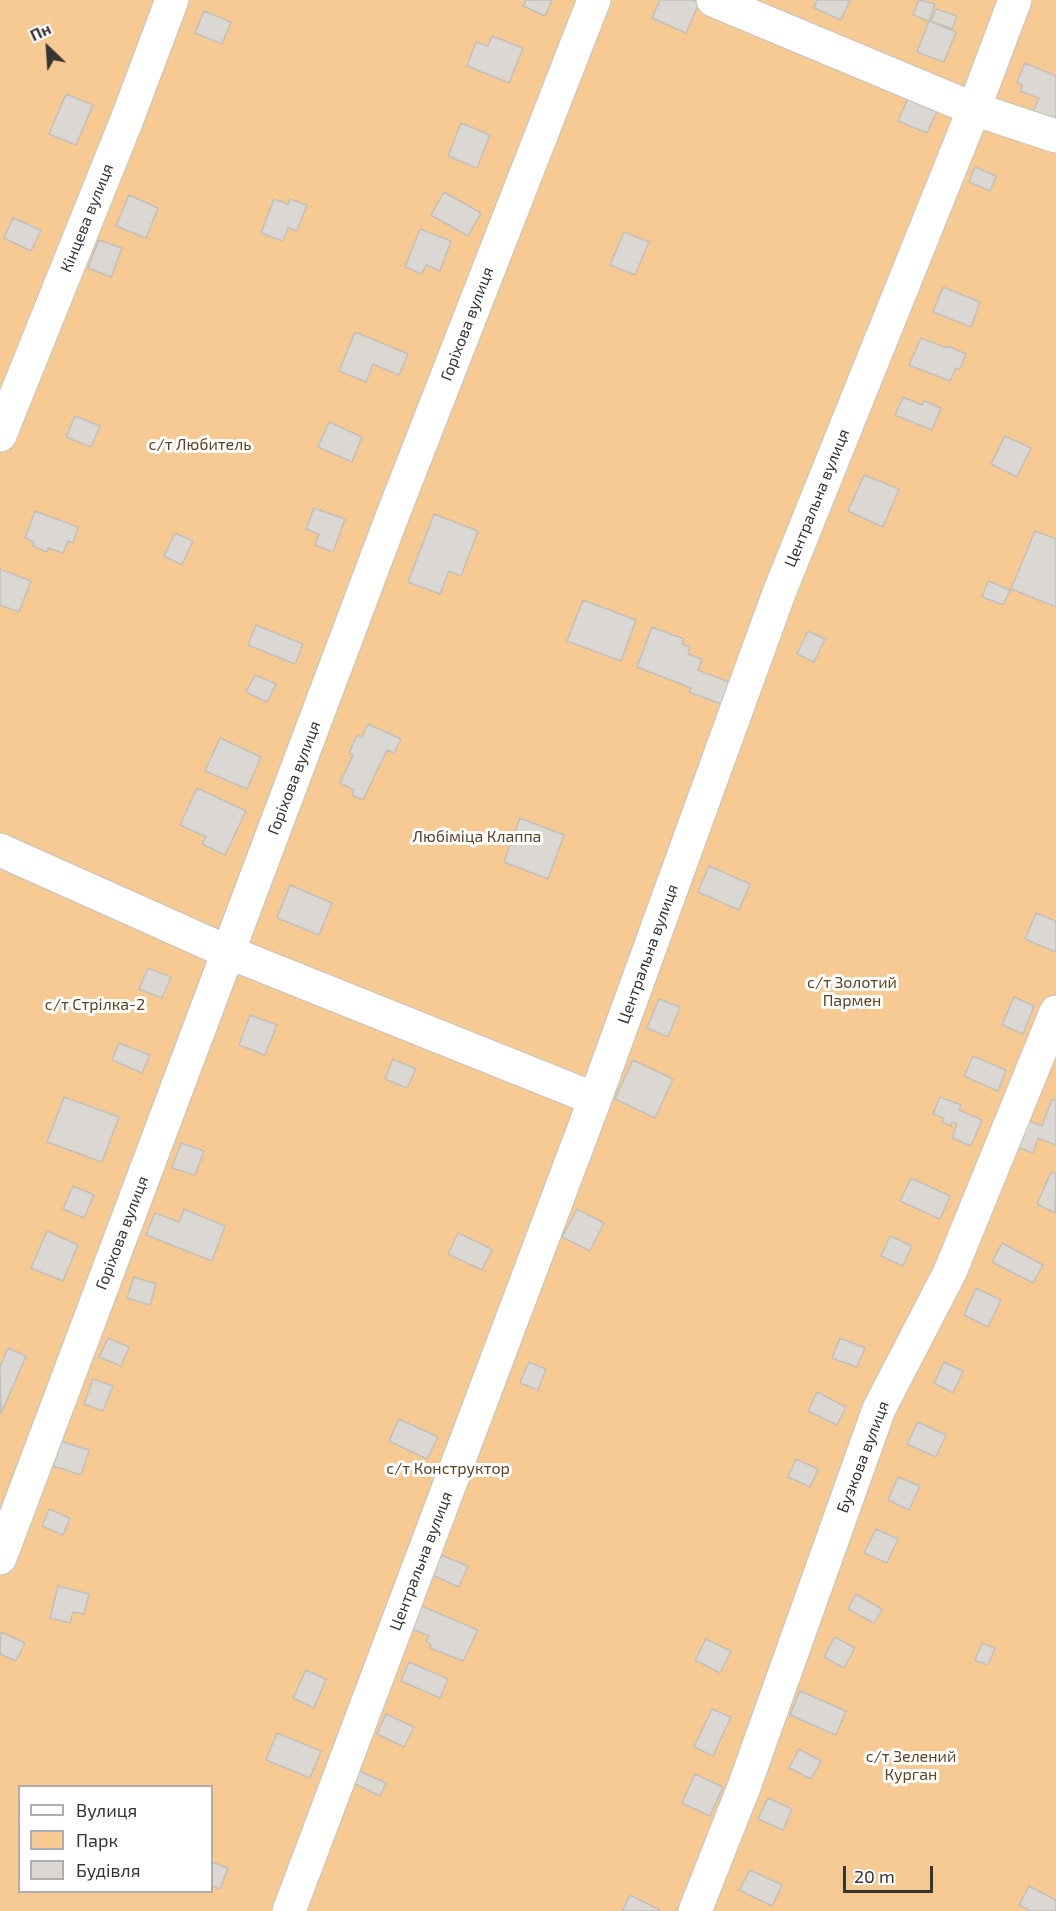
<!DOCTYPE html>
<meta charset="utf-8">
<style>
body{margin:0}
#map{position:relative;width:1056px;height:1911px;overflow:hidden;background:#f7f3ee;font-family:"Exo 2",sans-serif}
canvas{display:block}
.legend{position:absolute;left:18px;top:1785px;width:195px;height:108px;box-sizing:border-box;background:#fff;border:2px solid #afaead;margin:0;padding:8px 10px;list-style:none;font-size:18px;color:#373533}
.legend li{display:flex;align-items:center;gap:12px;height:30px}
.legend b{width:30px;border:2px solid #afaead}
.north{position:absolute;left:18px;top:18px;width:60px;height:60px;-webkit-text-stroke:4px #fff;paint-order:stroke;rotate:335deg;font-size:16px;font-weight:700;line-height:24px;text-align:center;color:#373533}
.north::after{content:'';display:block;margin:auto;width:21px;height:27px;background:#373533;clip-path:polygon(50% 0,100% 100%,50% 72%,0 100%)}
.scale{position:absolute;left:843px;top:1866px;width:90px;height:27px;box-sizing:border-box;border:3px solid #373533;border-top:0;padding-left:8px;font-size:18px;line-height:21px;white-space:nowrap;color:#373533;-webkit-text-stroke:4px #fff;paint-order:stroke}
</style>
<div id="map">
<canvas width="1056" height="1911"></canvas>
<ul class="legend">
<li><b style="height:8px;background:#fff"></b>Вулиця</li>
<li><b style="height:16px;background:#f7ca94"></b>Парк</li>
<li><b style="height:16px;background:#dbd7d2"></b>Будівля</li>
</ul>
<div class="north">Пн</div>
<div class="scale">20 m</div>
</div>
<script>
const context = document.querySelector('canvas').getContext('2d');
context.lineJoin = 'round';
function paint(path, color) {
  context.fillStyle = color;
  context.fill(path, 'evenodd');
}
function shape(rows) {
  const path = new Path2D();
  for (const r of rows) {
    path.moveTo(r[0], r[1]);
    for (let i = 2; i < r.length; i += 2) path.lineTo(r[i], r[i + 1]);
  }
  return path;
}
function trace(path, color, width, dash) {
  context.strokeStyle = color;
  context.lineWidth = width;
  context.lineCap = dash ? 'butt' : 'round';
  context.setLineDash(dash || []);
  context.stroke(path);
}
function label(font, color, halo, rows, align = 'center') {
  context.font = font + ' "Exo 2",sans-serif';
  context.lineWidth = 6;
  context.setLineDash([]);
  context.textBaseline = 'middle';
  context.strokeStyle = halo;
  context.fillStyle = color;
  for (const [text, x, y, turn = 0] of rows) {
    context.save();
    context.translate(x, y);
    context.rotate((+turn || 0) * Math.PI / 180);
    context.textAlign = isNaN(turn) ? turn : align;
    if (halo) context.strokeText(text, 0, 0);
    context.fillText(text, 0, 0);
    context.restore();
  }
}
paint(shape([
 [0,0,1056,0,1056,1911,0,1911],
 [20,1786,212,1786,212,1892,20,1892]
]), '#f7ca94');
const building = shape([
 [526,0,552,0,545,16,523,6,526,0],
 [660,0,692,0,699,3,686,33,652,18,660,0],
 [817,0,850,0,841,20,814,8,817,0],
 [919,0,935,4,929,21,913,15,919,0],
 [936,9,957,16,952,29,931,21,936,9],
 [204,11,231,22,222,44,195,33,204,11],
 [929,21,956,32,944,62,917,52,929,21],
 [492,36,523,48,509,83,467,66,476,42,488,46,492,36],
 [1025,63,1056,76,1056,117,1054,122,1032,113,1039,98,1020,91,1022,85,1017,82,1025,63],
 [66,94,93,105,76,145,49,134,66,94],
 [908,98,937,111,927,133,898,121,908,98],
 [461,123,490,135,477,168,448,156,461,123],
 [975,167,996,176,990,191,969,182,975,167],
 [444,192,481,213,468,236,431,215,444,192],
 [129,195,158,208,146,238,116,226,129,195],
 [274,199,288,204,290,199,307,205,297,231,288,228,283,241,261,233,274,199],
 [13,218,41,230,31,251,4,238,13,218],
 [420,229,451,241,440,271,426,265,422,274,405,267,420,229],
 [624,232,649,242,635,275,610,265,624,232],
 [99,240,122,248,111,277,88,268,99,240],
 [943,287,980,302,971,327,933,312,943,287],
 [355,332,408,354,399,375,373,364,366,382,339,371,355,332],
 [921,338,947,348,948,346,966,354,960,369,956,368,950,381,909,365,921,338],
 [903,397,922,405,924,401,941,408,932,430,895,415,903,397],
 [75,416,100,426,91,447,66,437,75,416],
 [329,422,362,437,352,462,318,447,329,422],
 [1005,436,1031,448,1017,477,991,464,1005,436],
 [864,475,899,489,883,527,848,511,864,475],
 [314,508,345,519,333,552,315,545,319,534,306,529,314,508],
 [35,511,78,527,73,543,68,541,63,553,48,548,47,552,33,546,34,542,25,538,35,511],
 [434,514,478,531,461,576,449,571,440,594,408,582,434,514],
 [1035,531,1056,539,1056,607,1011,589,1035,531],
 [175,533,193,541,182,565,164,556,175,533],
 [0,569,31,581,19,612,0,605,0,569],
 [988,581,1010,590,1003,605,982,597,988,581],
 [583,600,636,620,621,661,567,641,583,600],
 [256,625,303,644,295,664,248,645,256,625],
 [652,627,684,639,682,644,690,647,688,654,702,659,698,670,729,682,721,704,689,692,691,688,637,667,652,627],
 [808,631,825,639,814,662,797,654,808,631],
 [255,675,276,684,267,702,246,692,255,675],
 [368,724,401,739,394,753,387,750,363,800,352,795,354,790,340,783,353,755,349,753,357,735,362,737,368,724],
 [220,738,261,757,247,789,205,771,220,738],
 [197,788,246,811,225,855,202,844,206,837,180,825,197,788],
 [520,818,564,835,548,879,504,862,520,818],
 [709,866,750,884,739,910,698,892,709,866],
 [290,885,332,903,319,935,277,918,290,885],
 [1036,913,1056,921,1056,952,1025,939,1036,913],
 [148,968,171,977,162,998,139,989,148,968],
 [1014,997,1034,1006,1023,1034,1002,1025,1014,997],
 [659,999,680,1007,668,1037,647,1028,659,999],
 [250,1015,277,1025,265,1055,239,1045,250,1015],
 [119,1043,150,1055,142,1073,112,1060,119,1043],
 [973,1056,1006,1070,998,1091,964,1076,973,1056],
 [393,1059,416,1069,407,1088,385,1079,393,1059],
 [633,1060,673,1079,655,1118,615,1099,633,1060],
 [64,1097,119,1117,102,1162,47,1142,64,1097],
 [940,1097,961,1105,959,1110,982,1120,971,1146,952,1138,957,1124,952,1122,951,1126,942,1122,944,1118,933,1114,940,1097],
 [1052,1099,1056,1100,1056,1145,1038,1138,1033,1153,1012,1145,1022,1118,1042,1126,1052,1099],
 [181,1143,204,1151,195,1175,172,1168,181,1143],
 [1051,1172,1056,1174,1055,1213,1037,1204,1051,1172],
 [911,1178,950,1196,940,1219,900,1201,911,1178],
 [73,1186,94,1195,84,1218,63,1209,73,1186],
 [184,1209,225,1226,212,1261,146,1235,155,1213,179,1222,184,1209],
 [577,1209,604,1223,590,1251,562,1237,577,1209],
 [47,1231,78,1245,63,1281,31,1268,47,1231],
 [458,1233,492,1249,482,1270,448,1254,458,1233],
 [890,1236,912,1246,903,1266,881,1256,890,1236],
 [1002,1243,1043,1265,1033,1283,992,1262,1002,1243],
 [134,1277,156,1284,150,1305,127,1298,134,1277],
 [976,1288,1001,1300,988,1327,964,1315,976,1288],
 [108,1338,129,1347,121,1366,99,1357,108,1338],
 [840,1338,865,1348,857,1367,832,1358,840,1338],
 [8,1348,26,1356,1,1414,0,1367,8,1348],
 [529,1362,546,1369,538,1390,520,1383,529,1362],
 [944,1362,963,1371,953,1393,934,1383,944,1362],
 [93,1379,113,1386,103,1411,84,1404,93,1379],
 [817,1392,846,1407,837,1425,808,1411,817,1392],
 [399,1419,438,1437,427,1459,389,1441,399,1419],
 [918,1422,946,1435,936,1457,907,1444,918,1422],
 [61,1441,89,1450,81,1475,53,1466,61,1441],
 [796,1459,818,1469,810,1487,788,1477,796,1459],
 [898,1477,920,1486,909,1510,888,1500,898,1477],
 [49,1509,70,1518,63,1535,42,1526,49,1509],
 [876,1529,898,1539,887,1563,864,1553,876,1529],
 [441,1555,468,1566,459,1587,432,1575,441,1555],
 [58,1586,89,1594,84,1614,73,1612,70,1623,50,1618,58,1586],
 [856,1594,882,1609,874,1623,848,1609,856,1594],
 [412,1602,478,1630,463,1661,430,1648,431,1645,426,1641,429,1636,403,1625,412,1602],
 [1,1632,25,1643,16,1661,0,1654,1,1632],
 [835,1637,855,1648,844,1668,824,1657,835,1637],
 [706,1639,731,1651,720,1673,695,1660,706,1639],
 [982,1643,995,1648,988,1665,975,1660,982,1643],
 [409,1662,448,1679,440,1698,401,1681,409,1662],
 [306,1670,326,1679,314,1708,293,1698,306,1670],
 [800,1691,846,1711,836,1735,790,1715,800,1691],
 [712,1709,731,1717,713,1756,694,1747,712,1709],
 [386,1714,414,1727,404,1747,377,1734,386,1714],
 [277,1733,321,1751,310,1778,266,1760,277,1733],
 [799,1749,821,1761,811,1779,789,1768,799,1749],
 [355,1769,386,1783,380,1796,349,1781,355,1769],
 [695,1774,723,1787,710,1816,682,1803,695,1774],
 [768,1798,792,1809,783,1830,758,1819,768,1798],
 [212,1862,228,1868,220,1889,212,1886,212,1862],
 [750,1870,782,1885,772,1906,739,1890,750,1870],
 [1029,1886,1056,1900,1056,1911,1031,1911,1019,1905,1029,1886],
 [630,1895,660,1910,659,1911,622,1911,630,1895]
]);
paint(building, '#dbd7d2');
trace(building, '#c3bfba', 1.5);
const minor = shape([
 [713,0,974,109,1056,136],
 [0,435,126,122,172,0],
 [0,850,228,952,595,1099],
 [0,1558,390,522,594,0],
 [289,1911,595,1099,779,593,974,109,1015,0],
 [695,1911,744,1787,879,1409,950,1272,1056,1012]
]);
trace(minor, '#c5c1bc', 35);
trace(minor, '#fff', 33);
label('16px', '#373533', '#fff', [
 ["Кінцева вулиця",87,218,-68],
 ["Горіхова вулиця",467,324,-69],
 ["Центральна вулиця",817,498,-68],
 ["Горіхова вулиця",294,778,-69],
 ["Центральна вулиця",648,954,-70],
 ["Горіхова вулиця",122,1233,-69],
 ["Бузкова вулиця",863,1457,-69],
 ["Центральна вулиця",421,1561,-69]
]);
label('16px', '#5f4422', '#fff', [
 ["с/т Любитель",200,445],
 ["Любіміца Клаппа",477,837],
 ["с/т Золотий",852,983],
 ["Пармен",852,1001],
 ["с/т Стрілка-2",95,1005],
 ["с/т Конструктор",448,1469],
 ["с/т Зелений",911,1757],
 ["Курган",911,1775]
]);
</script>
